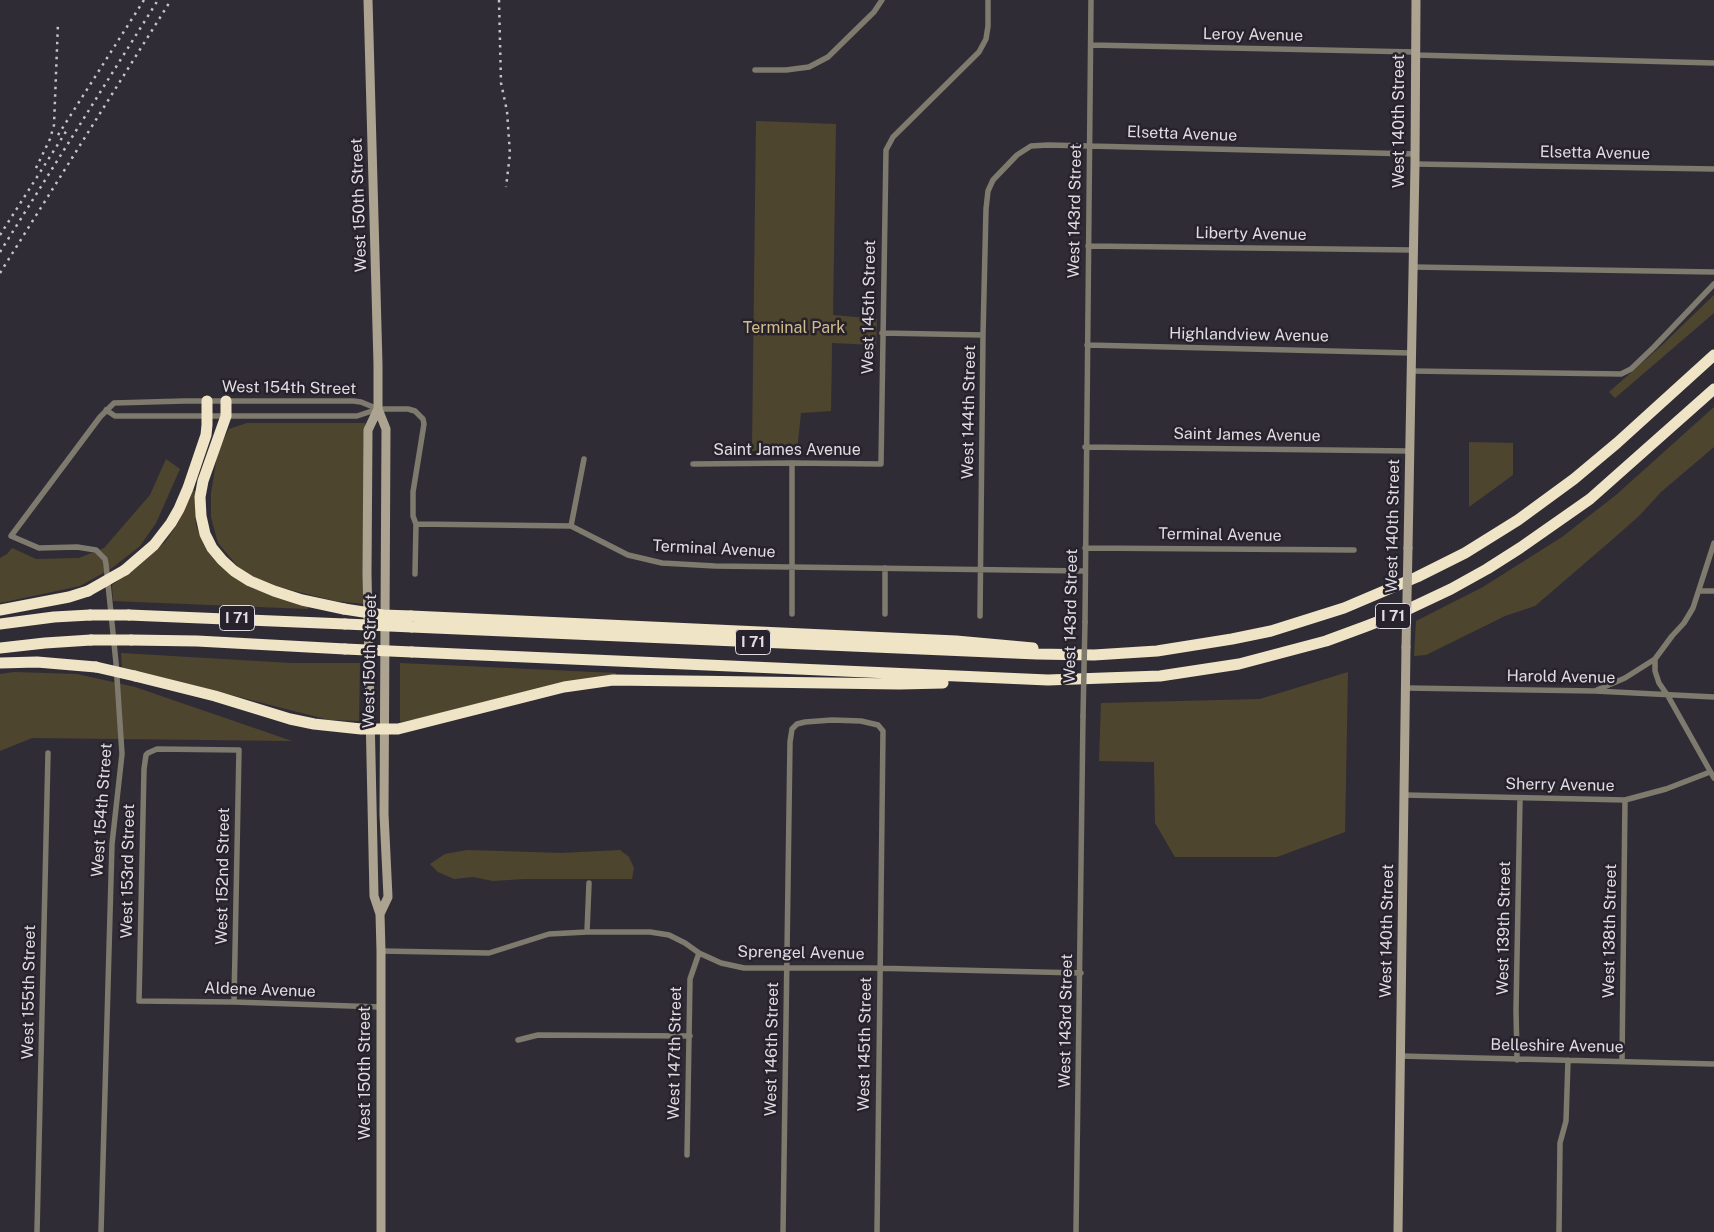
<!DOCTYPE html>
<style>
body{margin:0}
canvas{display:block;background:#302c35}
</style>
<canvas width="1714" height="1232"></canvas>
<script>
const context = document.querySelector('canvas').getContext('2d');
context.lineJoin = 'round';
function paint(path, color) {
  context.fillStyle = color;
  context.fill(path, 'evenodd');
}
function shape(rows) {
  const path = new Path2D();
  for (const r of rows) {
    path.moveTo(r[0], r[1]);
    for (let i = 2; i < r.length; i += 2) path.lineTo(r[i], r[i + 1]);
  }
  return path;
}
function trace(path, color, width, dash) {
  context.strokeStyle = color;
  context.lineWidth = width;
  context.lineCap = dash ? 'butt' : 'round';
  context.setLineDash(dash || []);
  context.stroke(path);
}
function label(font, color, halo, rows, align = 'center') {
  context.font = font + ' "Public Sans",sans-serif';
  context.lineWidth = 5;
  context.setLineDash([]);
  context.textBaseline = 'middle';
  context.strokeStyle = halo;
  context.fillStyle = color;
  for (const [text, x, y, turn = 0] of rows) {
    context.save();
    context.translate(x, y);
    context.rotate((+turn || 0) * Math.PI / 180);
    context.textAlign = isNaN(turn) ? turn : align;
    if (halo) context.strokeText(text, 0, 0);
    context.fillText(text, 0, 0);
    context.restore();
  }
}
paint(shape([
 [756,121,836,124,833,315,877,319,876,345,832,343,831,411,801,413,797,451,752,451],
 [1714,295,1714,313,1615,398,1609,392,1660,347],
 [1714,407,1714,447,1661,492,1639,516,1606,545,1535,606,1505,616,1426,655,1414,656,1416,621,1483,587,1562,537,1616,495],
 [247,423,365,423,365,604,335,601,267,584,239,568,218,543,211,517,211,493,218,450,229,429],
 [1469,442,1513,443,1513,475,1469,507],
 [166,459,180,469,156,523,140,546,112,568,80,586,0,603,0,558,7,554,12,548,36,559,79,558,104,548,150,495],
 [191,490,196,491,195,512,196,525,200,536,208,551,231,576,255,589,308,605,308,609,113,601,112,585,130,572,165,542,178,523],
 [121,653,291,663,360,663,359,721,329,720,122,667],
 [400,663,616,673,616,677,579,681,463,707,428,717,400,722],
 [14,672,77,674,135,687,292,741,32,738,0,751,0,674],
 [1348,672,1345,832,1277,857,1175,857,1155,823,1154,762,1099,761,1101,703,1260,699],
 [467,850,561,853,620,850,629,857,634,868,632,879,524,879,493,881,473,877,454,879,438,872,430,864,445,854]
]), '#4e452f');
trace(shape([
 [1091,45,1415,52],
 [1415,55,1714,63],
 [755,70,786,70,809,67,828,57,874,12,882,0],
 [1415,164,1714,169],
 [1088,246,1412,250],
 [1412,267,1714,272],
 [882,333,983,335],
 [1087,345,1411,353],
 [1411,371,1621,374,1631,369,1654,347,1714,284],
 [106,410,115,416,357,416,378,409,408,409,415,411,423,419,424,424,413,492,413,516,416,524,415,574],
 [1085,447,1409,451],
 [693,464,792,463,881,464,886,150,893,137,979,52,986,39,988,26,988,0],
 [416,524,571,526,628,555,662,563,715,566,1085,571],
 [571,526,584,459],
 [1085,548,1354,550],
 [885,568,885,614],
 [1699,591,1714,591],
 [792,614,792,463],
 [980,616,983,335,986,209,988,191,993,180,1017,155,1031,146,1048,145,1415,154],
 [1085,622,1091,0],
 [1655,659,1655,671,1659,683,1668,696,1714,778],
 [1406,688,1595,691,1714,697],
 [1597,690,1625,678,1655,659,1672,636,1684,623,1693,608,1714,543],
 [1405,795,1625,800,1666,789,1710,772],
 [587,932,589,883],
 [381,951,489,953,549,934,587,932,650,932,669,935,685,943,699,953,721,963,744,968,871,968,1081,973],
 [234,1002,239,750,157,749,148,753,146,755,144,769,139,1001,234,1002,380,1007],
 [518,1040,538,1035,690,1036],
 [1400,1056,1714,1064],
 [1517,1060,1516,1010,1520,798],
 [1622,1061,1625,800],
 [687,1155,690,979,699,953],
 [37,1232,48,753],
 [101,1232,112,844,122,754,116,663,106,564,105,559,96,550,77,547,39,548,11,536,100,417,114,403,184,401,353,401,361,402,378,409],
 [783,1232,790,742,792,729,797,724,805,722,832,720,861,721,878,725,883,731,877,1232],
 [1076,1232,1083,716],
 [1559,1232,1560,1143,1566,1121,1568,1060]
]), '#7e7a6e', 5.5);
trace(shape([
 [368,0,378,364,378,409,386,429,384,814,388,897,380,914],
 [378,409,368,430,367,574,374,896,380,914,381,951,381,1232],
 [1408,548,1415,164,1416,0],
 [1398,1232,1406,647]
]), '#aca491', 9);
trace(shape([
 [226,401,226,416,203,481,200,497,201,516,205,534,212,548,222,560,234,571,250,581,274,591,302,600,344,609],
 [125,570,154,545,171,523,179,509,188,488,206,435,207,425,207,401],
 [0,610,69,597,88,591],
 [129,615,345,624],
 [411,616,956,641,1033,648],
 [0,624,54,617,90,615],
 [412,627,1037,654,1094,655,1157,651,1232,639,1271,631,1344,608,1417,577,1465,553,1518,520,1574,479,1617,443,1714,355],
 [131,640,197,641,345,649],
 [0,648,45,643,91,640],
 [412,652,1048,680,1160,676,1239,664,1326,641,1364,627,1398,614,1451,589,1487,569,1520,548,1590,499,1714,389],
 [0,663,37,662,96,667],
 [135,676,215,696,290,719,314,724,361,729,398,729,564,687,613,680,900,684,943,683]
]), '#efe4c5', 11);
trace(shape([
 [499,0,501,83,507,111,510,154,506,187],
 [58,135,144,0],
 [36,168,50,139,54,125,58,23],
 [0,235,67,130],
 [0,252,158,0],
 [0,273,171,0]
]), '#c6c2ca', 2.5, [2.5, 5]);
trace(shape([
 [1083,716,1085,622]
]), '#7e7a6e', 5.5);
trace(shape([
 [1406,647,1408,548]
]), '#aca491', 9);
trace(shape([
 [88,591,125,570],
 [344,609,383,615,411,616],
 [90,615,129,615],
 [345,624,412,627],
 [91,640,131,640],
 [345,649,412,652],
 [96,667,135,676]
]), '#efe4c5', 11);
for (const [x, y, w] of [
 [1393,616,35],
 [237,618,35],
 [753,642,35]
]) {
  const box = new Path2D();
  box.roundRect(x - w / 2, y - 12.5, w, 25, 4);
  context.fillStyle = '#27222b';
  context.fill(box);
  trace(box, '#e0dce3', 1);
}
label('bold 15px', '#e0dce3', null, [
 ["I 71",1393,616],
 ["I 71",237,618],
 ["I 71",753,642]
]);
label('16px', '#e0dce3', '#27222b', [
 ["Leroy Avenue",1253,35,1],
 ["West 140th Street",1399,121,-90],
 ["Elsetta Avenue",1182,134,2],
 ["Elsetta Avenue",1595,153,1],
 ["West 150th Street",359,205,-92],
 ["West 143rd Street",1075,211,-89],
 ["Liberty Avenue",1251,234,1],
 ["West 145th Street",869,307,-89],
 ["Highlandview Avenue",1249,335,1],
 ["West 154th Street",289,388,1],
 ["West 144th Street",969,412,-89],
 ["Saint James Avenue",1247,435,1],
 ["Saint James Avenue",787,450],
 ["West 140th Street",1393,526,-89],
 ["Terminal Avenue",1220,535,1],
 ["Terminal Avenue",714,549,3],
 ["West 143rd Street",1071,616,-89],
 ["West 150th Street",370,661,-89],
 ["Harold Avenue",1561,677,1],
 ["Sherry Avenue",1560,785,1],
 ["West 154th Street",102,810,-86],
 ["West 153rd Street",128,871,-89],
 ["West 152nd Street",223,876,-89],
 ["West 139th Street",1504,928,-89],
 ["West 140th Street",1387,931,-89],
 ["West 138th Street",1610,931,-89],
 ["Sprengel Avenue",801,953,1],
 ["Aldene Avenue",260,990,2],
 ["West 155th Street",29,992,-89],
 ["West 143rd Street",1066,1021,-89],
 ["West 145th Street",865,1044,-89],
 ["Belleshire Avenue",1557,1046,1],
 ["West 146th Street",772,1049,-89],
 ["West 147th Street",675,1053,-89],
 ["West 150th Street",365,1073,-90]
]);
label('16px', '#d2be8a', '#27222b', [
 ["Terminal Park",794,328]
]);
</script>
